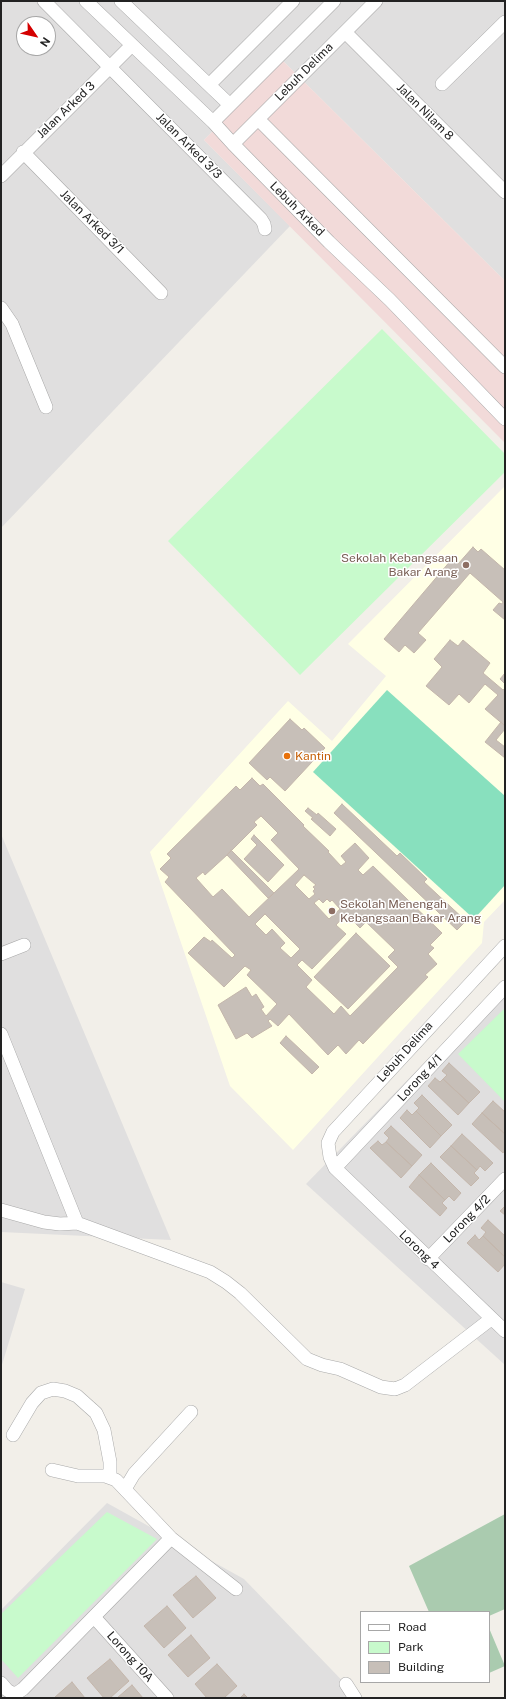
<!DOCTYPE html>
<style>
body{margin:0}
#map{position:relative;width:506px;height:1699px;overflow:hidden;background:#f2efe9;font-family:"Public Sans",sans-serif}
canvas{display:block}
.frame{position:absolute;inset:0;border:2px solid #222;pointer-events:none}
.legend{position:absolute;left:360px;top:1611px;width:130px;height:72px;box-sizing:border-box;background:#fff;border:1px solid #a7a7a7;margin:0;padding:5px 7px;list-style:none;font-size:12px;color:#222}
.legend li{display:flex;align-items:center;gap:8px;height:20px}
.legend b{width:20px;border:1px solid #a7a7a7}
.north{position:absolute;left:16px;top:16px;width:40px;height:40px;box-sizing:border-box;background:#fff;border:1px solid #a7a7a7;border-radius:50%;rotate:124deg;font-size:11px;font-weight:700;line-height:16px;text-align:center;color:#222}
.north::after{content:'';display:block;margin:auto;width:14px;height:18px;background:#d40000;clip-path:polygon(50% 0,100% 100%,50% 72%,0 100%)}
</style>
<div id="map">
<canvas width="506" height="1699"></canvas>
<div class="frame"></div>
<ul class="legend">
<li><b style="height:5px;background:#fff"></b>Road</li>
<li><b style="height:11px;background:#c8facc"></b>Park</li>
<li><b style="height:11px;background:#c7bfb8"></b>Building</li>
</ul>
<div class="north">N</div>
</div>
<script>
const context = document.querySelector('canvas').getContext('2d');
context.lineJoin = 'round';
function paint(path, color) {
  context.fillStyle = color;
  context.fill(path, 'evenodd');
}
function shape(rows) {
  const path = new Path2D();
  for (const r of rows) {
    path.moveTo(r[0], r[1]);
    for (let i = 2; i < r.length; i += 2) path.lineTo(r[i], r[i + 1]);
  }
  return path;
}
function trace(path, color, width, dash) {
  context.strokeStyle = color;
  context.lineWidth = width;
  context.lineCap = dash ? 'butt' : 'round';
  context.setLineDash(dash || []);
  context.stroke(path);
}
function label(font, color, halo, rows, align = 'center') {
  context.font = font + ' "Public Sans",sans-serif';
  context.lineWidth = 3;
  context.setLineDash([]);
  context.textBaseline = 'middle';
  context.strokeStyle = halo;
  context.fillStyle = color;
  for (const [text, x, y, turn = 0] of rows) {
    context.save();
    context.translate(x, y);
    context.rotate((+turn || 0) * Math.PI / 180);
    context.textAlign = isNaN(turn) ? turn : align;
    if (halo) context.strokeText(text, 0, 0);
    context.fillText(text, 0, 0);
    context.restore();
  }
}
paint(shape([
 [1,1,505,1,505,281,283,61,204,140,290,226,1,528],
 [24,24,48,24,48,48,24,48],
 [1,834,171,1240,1,1232],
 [505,980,505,1365,306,1184],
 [1,1282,25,1289,1,1368],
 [107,1503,244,1579,359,1698,1,1698,1,1610]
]), '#e0dfdf');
paint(shape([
 [283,61,505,281,505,443,204,140]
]), '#f2dad9');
paint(shape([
 [505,486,505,900,484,922,482,943,293,1150,230,1086,150,852,288,701,332,741,386,676,348,644]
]), '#ffffe5');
paint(shape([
 [505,1514,505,1609,489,1616,489,1612,429,1612,409,1566],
 [489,1628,505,1666,489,1673]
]), '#aacbaf');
paint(shape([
 [382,329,505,454,505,472,300,675,168,541],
 [505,1008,505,1102,458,1054],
 [107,1512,157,1539,18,1678,1,1659,1,1614]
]), '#c8facc');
paint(shape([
 [387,690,505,796,505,885,474,919,313,772]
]), '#88e0be');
const building = shape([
 [473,547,478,552,481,549,505,570,505,620,493,610,499,603,502,604,503,602,470,573,418,633,426,640,414,653,405,645,399,652,384,639,452,559,458,564,473,547],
 [450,640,458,646,463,640,490,663,483,673,503,690,505,688,505,726,485,709,498,695,485,684,469,703,459,694,449,705,426,686,442,667,434,659,450,640],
 [505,673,505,684,500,679,505,673],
 [290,719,302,730,304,728,325,748,285,791,270,777,267,780,249,763,290,719],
 [501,722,505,726,505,729,496,740,505,747,505,758,485,742,501,722],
 [252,778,260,786,263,784,304,825,303,826,329,851,328,852,341,866,346,862,341,856,355,843,369,858,358,870,363,875,373,866,442,933,430,945,434,948,428,954,437,964,425,975,428,977,363,1044,359,1040,346,1054,338,1045,328,1055,289,1014,278,1026,270,1019,268,1021,272,1026,252,1038,247,1033,236,1039,218,1005,246,987,252,997,256,994,264,1007,261,1009,266,1016,277,1004,247,975,251,970,245,966,224,987,188,953,204,937,211,942,212,940,232,958,235,955,165,882,169,877,160,869,171,858,167,854,236,786,240,790,252,778],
 [261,816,278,833,271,840,299,869,249,917,222,889,213,897,196,878,203,872,205,875,227,855,257,825,254,822,261,816],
 [304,875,316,885,313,887,315,889,313,891,315,894,309,899,295,885,304,875],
 [319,899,323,903,327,899,330,902,332,900,340,909,329,919,314,903,319,899],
 [265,914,300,949,291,958,280,948,285,943,272,929,266,935,255,924,265,914],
 [346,914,360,928,366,922,395,950,388,957,398,967,350,1016,341,1006,334,1014,306,987,312,980,297,965,302,960,312,969,346,934,336,925,346,914],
 [342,804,397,856,400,853,427,879,424,882,466,921,457,930,334,813,342,804],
 [308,808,317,815,318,813,336,829,330,836,311,819,313,818,305,811,308,808],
 [254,835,284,865,268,882,244,859,257,845,251,839,254,835],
 [231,850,274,893,268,898,227,855,231,850],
 [356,933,390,966,348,1009,314,977,356,933],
 [286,1036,319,1067,312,1074,280,1043,286,1036],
 [449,1063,480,1092,469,1103,443,1079,447,1075,442,1071,449,1063],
 [435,1078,440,1082,443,1079,469,1103,458,1115,428,1086,435,1078],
 [422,1095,452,1125,441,1136,416,1111,419,1108,414,1103,422,1095],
 [493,1101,505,1112,505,1134,482,1113,493,1101],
 [407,1110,412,1115,416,1111,441,1136,430,1148,400,1118,407,1110],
 [482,1113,505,1134,505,1150,503,1153,472,1124,482,1113],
 [391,1126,422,1155,412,1166,386,1142,389,1138,384,1133,391,1126],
 [462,1134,493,1163,485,1171,480,1166,477,1170,451,1146,462,1134],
 [378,1141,382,1145,386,1142,412,1166,401,1178,370,1148,378,1141],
 [451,1146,477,1170,474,1173,479,1178,471,1186,440,1157,451,1146],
 [431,1163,461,1193,454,1201,449,1196,445,1200,419,1175,431,1163],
 [419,1175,445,1200,442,1203,447,1208,440,1216,409,1187,419,1175],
 [505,1206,505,1215,500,1211,505,1206],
 [488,1220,505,1236,505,1257,483,1236,486,1232,481,1228,488,1220],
 [475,1235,479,1240,483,1236,505,1257,505,1264,498,1272,467,1243,475,1235],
 [196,1576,216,1598,193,1618,173,1595,196,1576],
 [167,1606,186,1628,164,1648,144,1626,167,1606],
 [191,1635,210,1658,188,1677,168,1655,191,1635],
 [110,1659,129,1681,110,1698,104,1698,87,1678,110,1659],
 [217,1664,237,1686,224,1698,207,1698,195,1684,217,1664],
 [72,1682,85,1698,54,1698,72,1682],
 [132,1685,143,1698,117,1698,132,1685],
 [244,1694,248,1698,240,1698,244,1694]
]);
paint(building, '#c7bfb8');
trace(building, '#c4b6ab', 1);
const street = shape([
 [44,1,261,219,264,224,265,229],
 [86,1,213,122,233,144,329,242,390,300,505,419],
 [121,1,209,85,293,1],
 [345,32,505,192],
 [442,84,505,22],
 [209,85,229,104],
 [258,119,505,367],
 [213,122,334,1],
 [233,144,376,1],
 [23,152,161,293],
 [1,176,132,45],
 [1,308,12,324,46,407],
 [505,946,333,1132,328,1143,330,1157,335,1168,505,1331],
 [1,954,24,945],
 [1,1034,77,1223],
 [335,1168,505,987],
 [1,1210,44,1222,60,1224,77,1223,210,1272,226,1282,240,1293,307,1359,322,1365,340,1369,381,1387,395,1389,405,1385,491,1319],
 [428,1259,505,1179],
 [13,1435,32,1403,41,1393,53,1389,65,1391,77,1396,96,1413,104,1430,110,1462,110,1477],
 [52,1470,78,1476,105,1476,116,1480,171,1538],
 [125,1489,134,1474,191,1412],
 [94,1617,167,1698],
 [1,1683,7,1690,12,1693,17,1693,23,1689,171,1538,236,1589],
 [346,1684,355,1698]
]);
trace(street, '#a9a9a9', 14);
trace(street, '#fff', 13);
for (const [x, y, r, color] of [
 [466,565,4,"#8d6e63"],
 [287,756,4,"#e8710a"],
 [332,911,4,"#8d6e63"]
]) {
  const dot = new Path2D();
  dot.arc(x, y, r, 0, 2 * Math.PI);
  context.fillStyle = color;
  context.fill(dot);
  trace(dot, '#fff', 1.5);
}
label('12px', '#222', '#fff', [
 ["Lebuh Delima",304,72,-45],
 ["Jalan Arked 3",66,110,-44],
 ["Jalan Nilam 8",425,112,45],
 ["Jalan Arked 3/3",189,146,45],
 ["Lebuh Arked",297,209,45],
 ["Jalan Arked 3/1",92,222,45],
 ["Lebuh Delima",405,1052,-48],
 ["Lorong 4/1",420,1078,-47],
 ["Lorong 4/2",467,1219,-46],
 ["Lorong 4",419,1250,44],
 ["Lorong 10A",130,1657,48]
]);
label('12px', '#785e54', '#fff', [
 ["Sekolah Kebangsaan",458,558],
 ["Bakar Arang",458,572],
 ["Sekolah Menengah",340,904,"left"],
 ["Kebangsaan Bakar Arang",340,918,"left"]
], 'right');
label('12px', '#c56008', '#fff', [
 ["Kantin",295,756]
], 'left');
</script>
